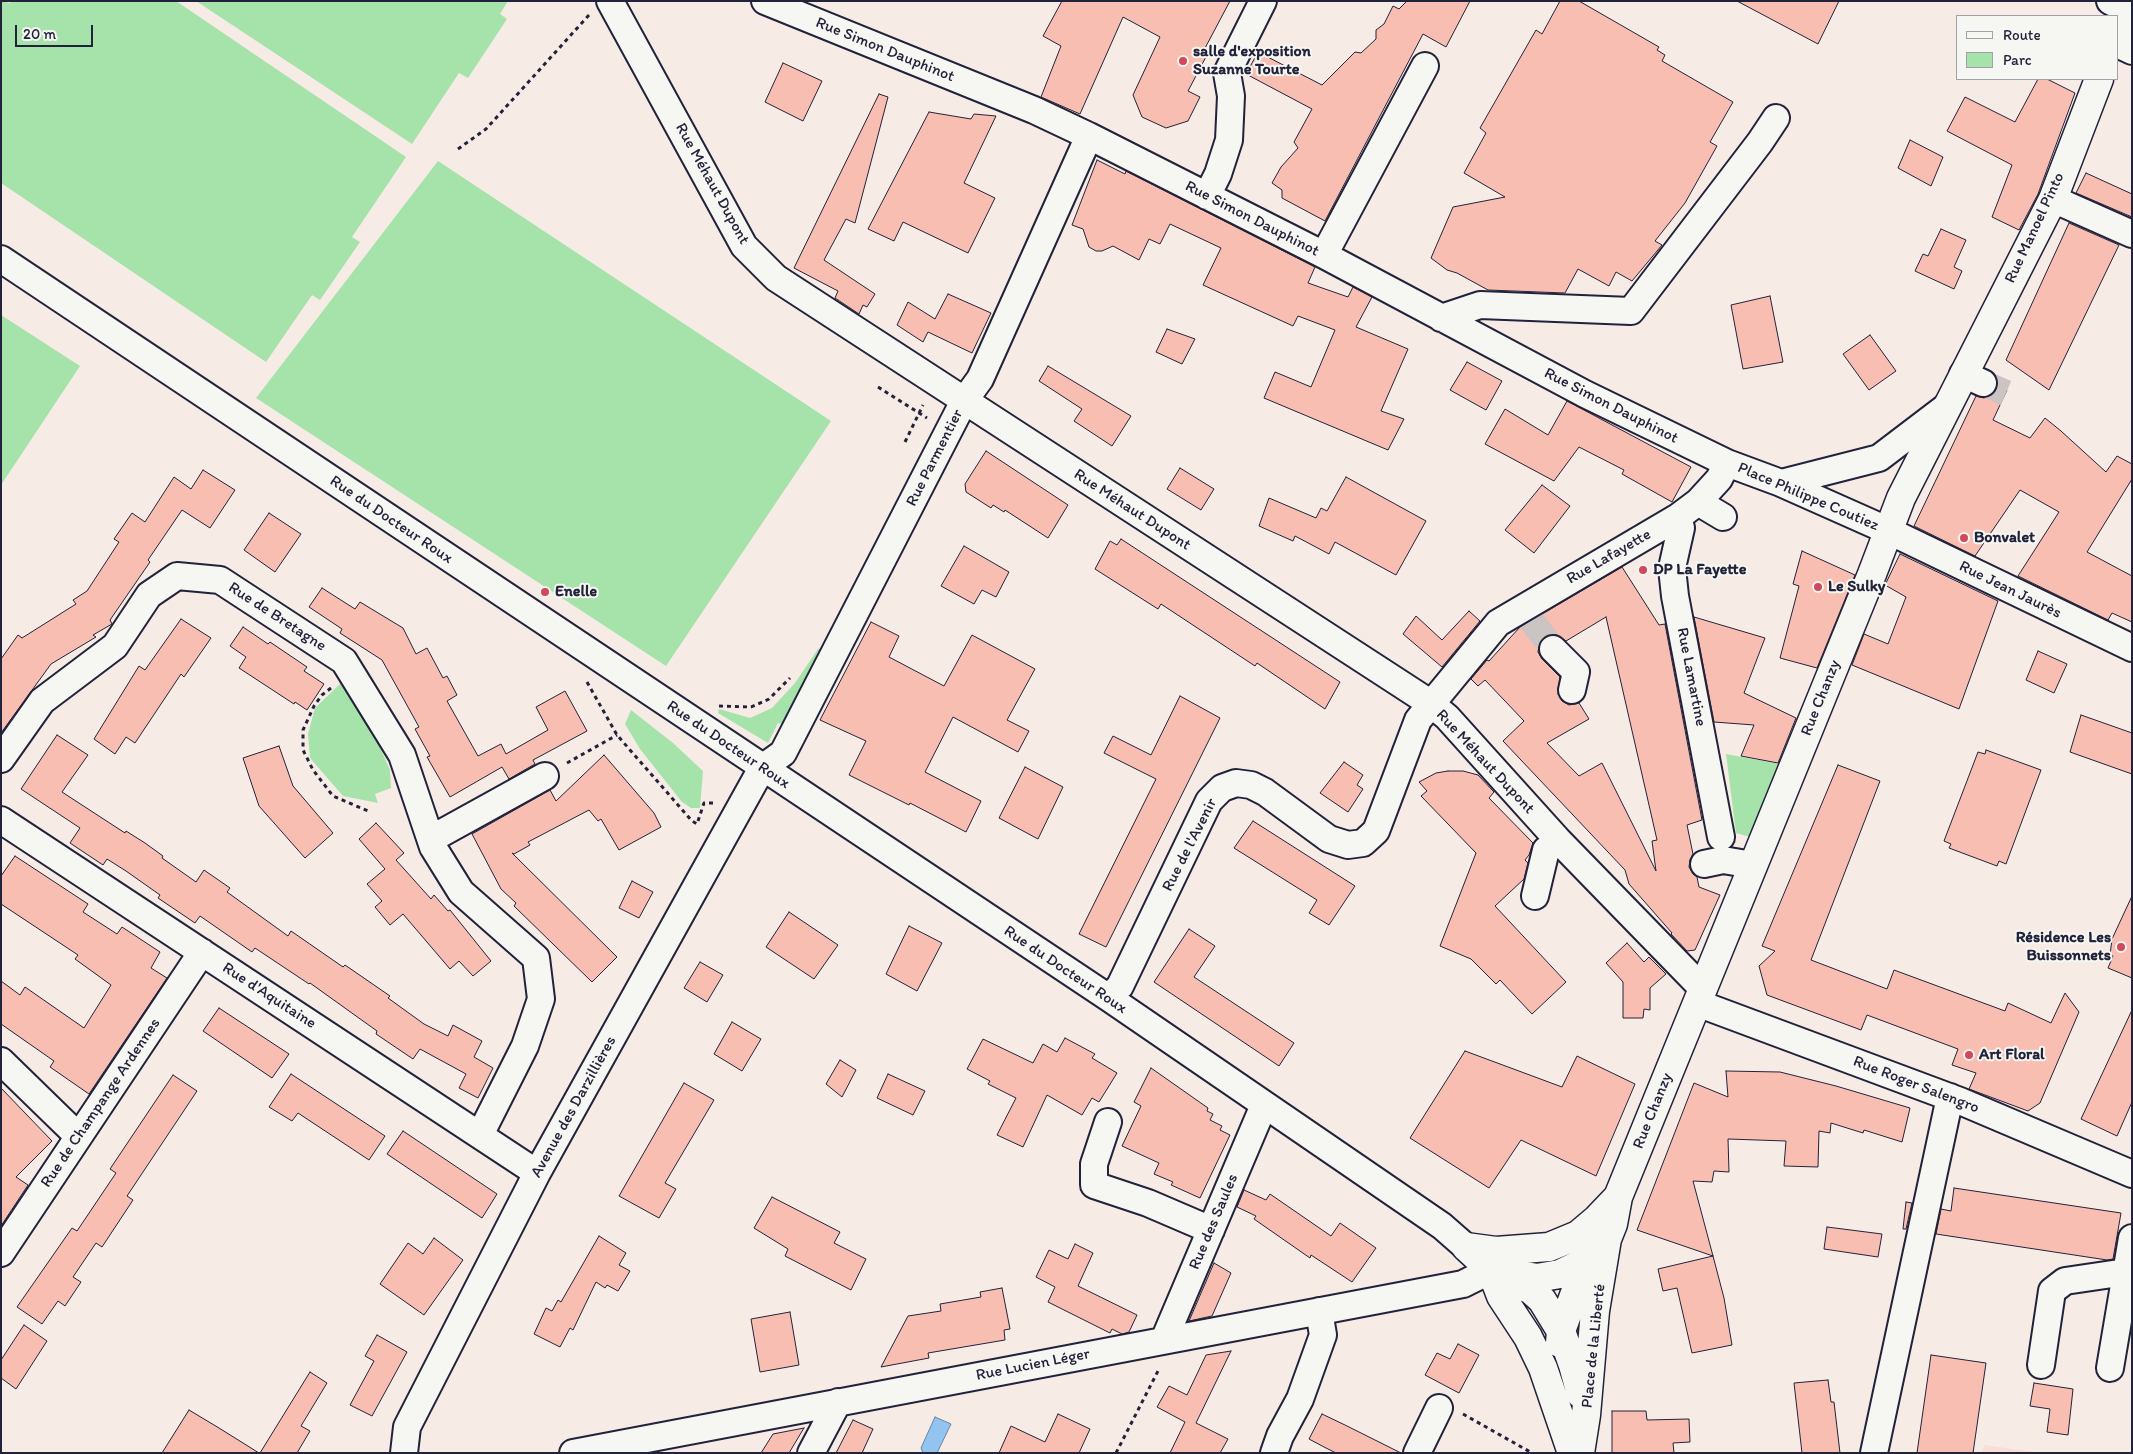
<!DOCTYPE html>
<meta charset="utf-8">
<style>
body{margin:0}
#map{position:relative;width:2133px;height:1454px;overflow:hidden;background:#f7ebe5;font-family:Itim,sans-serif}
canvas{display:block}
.frame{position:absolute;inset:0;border:2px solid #22223b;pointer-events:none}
.legend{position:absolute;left:1956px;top:15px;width:162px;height:65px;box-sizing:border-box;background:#f6f6f2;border:1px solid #a1a1a9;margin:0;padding:6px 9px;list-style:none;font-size:15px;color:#22223b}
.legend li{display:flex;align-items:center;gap:10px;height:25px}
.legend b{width:25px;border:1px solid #a1a1a9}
.scale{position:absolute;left:15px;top:25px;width:78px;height:22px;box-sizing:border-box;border:2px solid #22223b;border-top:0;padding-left:6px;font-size:15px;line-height:18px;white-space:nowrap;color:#22223b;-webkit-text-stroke:4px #f6f6f2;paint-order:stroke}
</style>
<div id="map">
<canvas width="2133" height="1454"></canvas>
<div class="frame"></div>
<ul class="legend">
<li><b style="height:6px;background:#f6f6f2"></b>Route</li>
<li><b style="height:14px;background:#a6e3aa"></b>Parc</li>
</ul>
<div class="scale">20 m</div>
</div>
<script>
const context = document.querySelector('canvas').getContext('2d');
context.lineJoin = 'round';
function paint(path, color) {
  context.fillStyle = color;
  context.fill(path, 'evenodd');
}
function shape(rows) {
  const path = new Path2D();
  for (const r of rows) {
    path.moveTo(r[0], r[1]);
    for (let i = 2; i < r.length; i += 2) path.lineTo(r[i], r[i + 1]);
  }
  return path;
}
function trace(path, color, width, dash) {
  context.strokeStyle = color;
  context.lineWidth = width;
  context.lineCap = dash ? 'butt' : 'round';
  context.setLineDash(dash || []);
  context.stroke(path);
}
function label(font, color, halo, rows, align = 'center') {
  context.font = font + ' Itim,sans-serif';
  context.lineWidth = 4;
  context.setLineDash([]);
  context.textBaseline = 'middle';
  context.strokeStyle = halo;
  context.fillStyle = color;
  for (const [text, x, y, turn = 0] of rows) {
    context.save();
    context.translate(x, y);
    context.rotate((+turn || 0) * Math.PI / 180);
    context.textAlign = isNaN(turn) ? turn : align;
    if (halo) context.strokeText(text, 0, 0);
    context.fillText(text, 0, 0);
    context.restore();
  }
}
paint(shape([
 [1984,1445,2041,1453,1982,1453]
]), '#f8ded6');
paint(shape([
 [1,1,10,3,12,1,176,1,406,157,352,237,360,242,320,300,312,295,266,362,1,183],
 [196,1,508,1,500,14,507,19,468,78,459,73,412,144],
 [438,161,831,421,666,666,256,398],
 [1,315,80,366,1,485],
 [825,647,785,725,778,723,768,743,718,713,719,709,750,718,772,708,795,683,818,649],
 [341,683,356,693,390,770,391,788,375,794,378,803,343,796,310,758,308,734,315,708],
 [631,710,673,743,703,771,700,808,691,808,682,802,640,749,625,724],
 [1726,754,1780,764,1750,837,1736,833]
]), '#a6e3aa');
const water = shape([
 [935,1417,951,1424,937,1453,923,1453,921,1448,935,1417]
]);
paint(water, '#93c4ef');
trace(water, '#6683a7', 1);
const building = shape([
 [1062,1,1230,1,1204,50,1208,53,1188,91,1200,97,1188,121,1166,128,1142,117,1133,95,1160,37,1123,17,1080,114,1041,97,1061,46,1043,36,1062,1],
 [1407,1,1470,1,1446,47,1423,34,1325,221,1282,198,1282,190,1272,183,1281,167,1298,148,1294,142,1312,109,1246,74,1258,52,1322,85,1355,52,1361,53,1376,39,1376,30,1384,24,1393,6,1399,9,1407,1],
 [1560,1,1579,1,1659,47,1657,50,1665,55,1662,61,1733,102,1710,142,1717,146,1685,203,1655,241,1662,245,1632,281,1616,272,1609,286,1578,269,1565,293,1488,290,1457,273,1447,270,1431,258,1453,207,1505,197,1464,173,1486,133,1480,128,1536,30,1542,34,1560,1],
 [1737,1,1839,1,1818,44,1737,1],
 [783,63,822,81,803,121,765,102,783,63],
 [2038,79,2047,79,2075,93,2038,194,2019,230,1992,217,2012,165,1947,131,1965,97,2015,122,2038,79],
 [879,94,888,97,855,223,846,219,824,260,875,294,867,307,863,305,859,314,835,298,838,291,794,268,879,94],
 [929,112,971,119,974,114,996,116,964,183,995,198,968,253,903,222,894,241,868,229,929,112],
 [1910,140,1943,157,1931,186,1898,168,1910,140],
 [1097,160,1125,174,1126,171,1315,267,1308,283,1348,297,1353,287,1372,297,1356,327,1408,349,1381,411,1404,419,1388,450,1264,398,1275,372,1311,387,1335,330,1298,316,1293,326,1203,285,1221,248,1170,224,1160,244,1149,239,1139,260,1113,246,1102,251,1096,251,1089,247,1083,229,1072,225,1097,160],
 [2086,173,2132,194,2132,217,2076,193,2086,173],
 [2069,223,2119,245,2049,390,2006,360,2069,223],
 [1941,229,1966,240,1954,267,1962,271,1954,289,1915,271,1923,254,1928,256,1941,229],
 [948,294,991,313,972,353,928,332,923,342,897,325,908,302,935,319,948,294],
 [1770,296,1783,362,1743,369,1731,305,1770,296],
 [1167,329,1195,339,1182,364,1156,352,1167,329],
 [1870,335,1896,371,1869,390,1843,354,1870,335],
 [1467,362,1502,381,1486,410,1450,390,1467,362],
 [1048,366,1131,416,1112,446,1074,421,1082,409,1039,381,1048,366],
 [1997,386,2007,390,1993,420,2030,438,2045,418,2061,431,2106,472,2117,456,2132,464,2132,479,2087,552,2132,576,2132,622,2112,613,2108,620,2018,576,2059,512,2020,490,1975,556,1914,526,1976,396,1984,398,1991,395,1997,386],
 [1567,401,1691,467,1672,502,1622,474,1624,470,1579,447,1554,481,1485,444,1505,409,1548,435,1567,401],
 [986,451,1068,505,1048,538,1005,510,1004,512,993,505,991,508,966,492,965,484,986,451],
 [1180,468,1214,489,1201,510,1167,489,1180,468],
 [203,470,235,490,210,528,182,510,148,560,150,562,110,620,112,624,93,635,96,637,51,664,1,733,1,659,18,635,22,638,76,604,73,600,87,591,119,542,114,539,132,513,145,522,174,477,191,489,203,470],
 [1346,477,1426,521,1396,575,1335,542,1329,554,1295,536,1293,541,1259,526,1269,498,1316,518,1321,508,1327,511,1346,477],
 [1542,485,1570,506,1534,553,1505,530,1542,485],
 [269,513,301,534,275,572,244,550,269,513],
 [1121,539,1340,682,1325,709,1257,663,1255,666,1161,604,1158,609,1095,569,1110,541,1117,545,1121,539],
 [964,546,1009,572,996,597,982,590,974,604,941,586,964,546],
 [1802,551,1855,575,1817,668,1780,658,1799,586,1793,584,1802,551],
 [1900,554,1998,601,1959,709,1852,665,1864,634,1888,644,1906,597,1885,585,1900,554],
 [1622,567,1659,625,1665,624,1702,820,1687,825,1693,854,1690,860,1689,867,1693,874,1697,877,1699,887,1720,895,1695,950,1687,951,1671,934,1672,933,1629,884,1625,870,1503,741,1524,721,1485,680,1478,686,1471,679,1487,660,1489,661,1520,627,1622,567],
 [1606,617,1657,840,1652,841,1656,871,1602,763,1579,776,1547,743,1589,719,1579,703,1569,705,1562,701,1558,694,1560,677,1542,659,1538,652,1539,645,1543,638,1550,634,1557,635,1566,641,1606,617],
 [322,588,355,609,360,602,403,628,416,654,427,648,443,678,447,676,457,695,447,701,478,756,501,744,506,754,548,730,536,707,565,691,587,731,533,760,535,764,509,779,502,767,450,797,427,757,430,756,415,729,419,727,382,660,340,633,342,629,309,607,322,588],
 [1469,611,1480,621,1442,667,1403,634,1416,616,1442,640,1469,611],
 [1694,617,1765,638,1744,693,1796,718,1778,763,1741,756,1754,725,1714,722,1694,617],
 [181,619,211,638,184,677,181,674,135,743,126,737,115,754,94,739,139,666,145,670,181,619],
 [871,622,899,636,889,657,944,686,972,635,1035,669,1007,720,1029,731,1018,752,953,717,925,772,981,801,966,832,910,803,909,805,849,775,866,741,820,720,871,622],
 [243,627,268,644,270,642,307,667,304,671,324,684,307,710,295,702,294,704,239,668,246,657,230,646,243,627],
 [2038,651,2067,664,2054,693,2026,680,2038,651],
 [1180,696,1220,718,1106,947,1079,934,1156,779,1104,753,1113,736,1151,755,1180,696],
 [2081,715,2132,733,2132,774,2070,752,2081,715],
 [57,735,88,755,62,792,125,833,126,831,145,843,163,856,162,858,196,882,204,870,230,888,227,892,288,936,291,931,343,967,345,965,390,996,388,998,424,1024,448,1036,453,1025,482,1041,474,1057,493,1068,478,1098,459,1088,466,1074,420,1049,413,1059,376,1034,377,1031,310,983,309,984,255,948,252,952,200,916,195,923,158,898,160,895,126,871,107,859,103,865,70,843,80,828,21,789,57,735],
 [279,746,293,786,333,833,305,858,259,806,243,758,279,746],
 [1986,750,2041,770,2006,864,1999,861,1997,866,1949,848,1951,844,1944,841,1978,752,1985,754,1986,750],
 [604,755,654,813,661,827,619,850,601,819,598,821,589,810,528,842,530,845,514,854,512,853,617,957,592,982,514,906,516,903,501,889,472,834,550,790,556,801,604,755],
 [1344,762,1363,775,1357,785,1363,789,1348,812,1320,793,1344,762],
 [1838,765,1880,781,1811,960,1887,989,1894,970,2005,1011,2008,1003,2051,1023,2065,993,2079,1012,2040,1103,2028,1111,1969,1089,1976,1073,1952,1065,1958,1049,1867,1015,1861,1030,1767,995,1759,966,1775,951,1762,946,1838,765],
 [1025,767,1063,787,1038,839,999,818,1025,767],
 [1448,771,1463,771,1478,775,1494,792,1489,798,1533,843,1529,855,1525,860,1528,863,1524,879,1495,906,1566,982,1532,1014,1500,980,1496,984,1471,959,1440,946,1476,853,1421,796,1427,791,1419,782,1436,773,1448,771],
 [1253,821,1355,886,1329,925,1309,913,1317,900,1234,848,1253,821],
 [376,823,404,853,396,860,431,899,434,895,448,911,450,910,491,961,473,976,459,961,450,969,403,914,390,925,375,907,382,901,367,884,385,869,359,839,376,823],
 [15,856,88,904,83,912,117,934,122,927,160,952,151,968,167,978,89,1094,50,1067,54,1061,1,1024,1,981,20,995,25,987,84,1028,111,985,75,959,78,955,1,904,1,876,15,856],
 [632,881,653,892,639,918,619,908,632,881],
 [2132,896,2132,978,2108,968,2113,956,2110,955,2112,939,2132,896],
 [789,912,838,945,814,979,766,947,789,912],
 [909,926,942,943,917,991,886,974,909,926],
 [1189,929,1215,946,1194,977,1294,1043,1279,1066,1154,982,1189,929],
 [1627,943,1644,962,1649,957,1666,974,1650,988,1650,1010,1644,1009,1643,1018,1623,1018,1623,982,1606,963,1627,943],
 [700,962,723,975,707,1002,684,988,700,962],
 [219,1008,289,1054,272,1078,203,1031,219,1008],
 [2132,1010,2132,1102,2117,1136,2081,1119,2132,1010],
 [732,1022,761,1039,742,1071,714,1054,732,1022],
 [1065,1038,1095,1054,1092,1058,1117,1073,1099,1102,1092,1098,1082,1115,1047,1095,1023,1147,997,1135,1016,1098,988,1084,990,1081,967,1069,983,1039,1033,1063,1043,1044,1057,1052,1065,1038],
 [1465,1051,1562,1087,1577,1056,1635,1084,1596,1176,1521,1140,1489,1188,1410,1138,1465,1051],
 [840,1060,856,1070,842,1097,826,1084,840,1060],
 [1151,1068,1208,1108,1207,1111,1213,1114,1210,1120,1222,1126,1220,1130,1230,1135,1200,1198,1171,1185,1173,1182,1154,1174,1159,1163,1122,1146,1141,1106,1134,1102,1151,1068],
 [1726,1071,1780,1072,1836,1086,1910,1108,1902,1142,1864,1130,1863,1133,1831,1123,1830,1133,1819,1131,1818,1167,1784,1166,1786,1141,1728,1139,1729,1172,1714,1171,1712,1182,1693,1181,1713,1256,1637,1230,1694,1083,1728,1097,1726,1071],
 [291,1074,385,1136,369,1160,298,1113,292,1121,269,1107,291,1074],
 [888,1074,925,1091,913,1115,877,1098,888,1074],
 [173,1075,197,1091,127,1196,133,1200,102,1247,96,1243,73,1277,81,1282,65,1306,58,1301,42,1324,17,1307,72,1228,77,1231,116,1173,110,1169,173,1075],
 [684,1083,714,1100,665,1183,676,1189,659,1218,619,1196,684,1083],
 [1,1088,52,1141,16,1177,28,1185,1,1226,1,1088],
 [403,1131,497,1194,482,1218,387,1154,403,1131],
 [1954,1188,2121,1213,2113,1259,2107,1260,1936,1234,1941,1209,1951,1211,1954,1188],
 [1244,1190,1266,1200,1270,1194,1331,1236,1340,1223,1376,1248,1352,1282,1311,1255,1310,1258,1254,1219,1256,1216,1237,1207,1244,1190],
 [772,1197,840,1232,834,1243,866,1259,851,1290,785,1256,788,1249,754,1228,772,1197],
 [1906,1202,1912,1203,1906,1229,1903,1229,1906,1202],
 [1827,1227,1882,1234,1878,1257,1824,1249,1827,1227],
 [599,1236,626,1253,619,1265,630,1271,618,1291,607,1285,605,1288,596,1282,573,1330,570,1328,560,1347,534,1334,546,1308,552,1311,558,1300,561,1302,599,1236],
 [434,1238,463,1260,424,1315,380,1284,408,1243,423,1254,434,1238],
 [1075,1244,1093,1253,1078,1286,1137,1315,1129,1332,1122,1334,1112,1329,1110,1333,1048,1302,1055,1287,1036,1277,1049,1250,1068,1259,1075,1244],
 [1713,1256,1724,1298,1732,1345,1692,1353,1677,1288,1663,1291,1658,1269,1713,1256],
 [1214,1263,1231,1273,1212,1316,1189,1321,1214,1263],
 [1002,1288,1010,1329,1004,1330,1005,1340,928,1353,929,1358,881,1367,908,1316,941,1311,940,1304,981,1297,980,1292,1002,1288],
 [790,1312,799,1365,760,1372,751,1319,790,1312],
 [24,1325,47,1341,16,1389,1,1378,1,1360,24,1325],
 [377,1335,407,1352,372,1416,350,1405,374,1361,365,1356,377,1335],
 [1458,1344,1479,1355,1459,1393,1425,1375,1437,1353,1450,1359,1458,1344],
 [1231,1351,1196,1423,1228,1439,1220,1453,1170,1453,1185,1422,1157,1407,1169,1386,1187,1395,1206,1355,1231,1351],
 [1931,1355,1986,1363,1973,1453,1917,1453,1931,1355],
 [310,1372,327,1383,301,1426,310,1431,297,1453,260,1453,310,1372],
 [1828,1380,1831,1402,1834,1402,1840,1453,1802,1453,1794,1383,1828,1380],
 [2034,1383,2073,1389,2068,1435,2047,1432,2050,1409,2030,1406,2034,1383],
 [189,1410,219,1428,259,1453,162,1453,189,1410],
 [1612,1411,1646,1411,1647,1420,1689,1419,1690,1442,1673,1443,1674,1453,1612,1453,1612,1411],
 [1058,1414,1090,1429,1079,1453,999,1453,1011,1426,1045,1442,1058,1414],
 [1322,1414,1345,1425,1401,1453,1336,1453,1324,1447,1309,1439,1322,1414],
 [853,1420,873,1429,862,1453,836,1453,853,1420],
 [804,1428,789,1453,761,1453,773,1434,804,1428]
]);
paint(building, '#f9beb2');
trace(building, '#22223b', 1);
trace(shape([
 [1983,383,2006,393],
 [1531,620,1553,649]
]), '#ccc3c3', 26, [26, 13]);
const minor = shape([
 [610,1,744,246,776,278,1430,703,1447,717,1558,840,1703,989],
 [765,1,1034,110,1089,136,1324,255,1585,394,1727,463,1781,483,1889,531,2132,648],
 [2110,1,2126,9],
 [2117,44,2132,51],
 [1207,196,1218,174,1229,140,1231,96,1227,73,1263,1],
 [2053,199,2132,234],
 [1324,255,1425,66],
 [1,259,1109,998,1442,1226,1466,1247],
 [1441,318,1480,305,1631,311,1760,142,1776,118],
 [1963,374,1983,383],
 [1781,483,1879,458,1946,407],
 [1698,502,1723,517],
 [1678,517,1681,528,1672,568,1675,596,1721,837],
 [1553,649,1576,672,1572,690],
 [1,759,42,701,115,646,149,595,177,576,220,580,344,661,402,755,433,847,461,892,536,958,541,999,525,1046,480,1135],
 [1,820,537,1173],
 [431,839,545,776],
 [1704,864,1723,860,1753,865],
 [1535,896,1546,850],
 [1109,998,1120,986,1209,801,1222,788,1236,783,1251,785,1265,792,1329,839,1348,845,1363,843,1376,831,1418,720,1498,623,1678,517,1698,502,1719,479,1727,463],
 [1697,1003,1960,1101,2132,1174],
 [1,1061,78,1136],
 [1108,1122,1094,1164,1094,1185,1148,1203,1211,1230],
 [1,1253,202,952],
 [1164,1340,1264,1105],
 [2041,1365,2052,1291,2065,1281,2126,1272],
 [2110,1368,2132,1238],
 [404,1453,407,1427,537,1173,762,768,783,753,964,401,980,379,1089,136],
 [573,1453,1463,1284,1491,1270],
 [811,1453,838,1402],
 [1274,1453,1280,1436,1300,1399,1323,1335,1319,1311],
 [1417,1453,1439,1408],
 [1874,1453,1950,1097]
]);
const major = shape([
 [2117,35,2130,1],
 [1466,1247,1491,1270,1501,1296,1528,1337,1543,1368,1572,1453],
 [1466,1247,1496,1251,1549,1247,1578,1235,1597,1219,1618,1197],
 [1491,1270,1537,1278,1560,1274,1583,1263,1596,1252,1607,1239,1613,1224,1618,1197,1872,574,1901,498,2053,199,2099,79],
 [1506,1278,1531,1290,1542,1300,1561,1331,1573,1365,1581,1394],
 [1560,1343,1561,1331,1576,1290,1596,1253],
 [1580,1453,1586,1415,1595,1311,1607,1239]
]);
trace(minor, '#22223b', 30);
trace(major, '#22223b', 31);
trace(shape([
 [458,149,486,129,589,15],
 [878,387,927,418],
 [905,442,923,405],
 [587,682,617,735,692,821,697,824,704,803,713,803],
 [331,688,322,695,314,706,303,730,303,750,313,770,333,796,368,811],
 [719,706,751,707,769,699,790,678],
 [567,763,617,735],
 [1463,1414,1532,1453],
 [1116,1453,1159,1369]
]), '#22223b', 3, [4, 4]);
trace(minor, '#f6f6f2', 26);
trace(major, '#f6f6f2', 28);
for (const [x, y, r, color] of [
 [1183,61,5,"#d1495b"],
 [1964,538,5,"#d1495b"],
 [1643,570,5,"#d1495b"],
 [1818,587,5,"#d1495b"],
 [545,592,5,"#d1495b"],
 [2121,947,5,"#d1495b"],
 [1969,1055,5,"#d1495b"]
]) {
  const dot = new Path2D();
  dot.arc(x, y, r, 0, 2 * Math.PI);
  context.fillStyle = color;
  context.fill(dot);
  trace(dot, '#f6f6f2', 2);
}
label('16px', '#22223b', '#f6f6f2', [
 ["Rue Simon Dauphinot",885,50,22],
 ["Rue Méhaut Dupont",712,184,61],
 ["Rue Simon Dauphinot",1252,219,27],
 ["Rue Manoel Pinto",2035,228,-65],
 ["Rue Simon Dauphinot",1611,406,27],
 ["Rue Parmentier",935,458,-63],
 ["Place Philippe Coutiez",1808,497,23],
 ["Rue Méhaut Dupont",1132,510,33],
 ["Rue du Docteur Roux",391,520,34],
 ["Rue Lafayette",1609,557,-30],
 ["Rue Jean Jaurès",2010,590,26],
 ["Rue de Bretagne",277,617,33],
 ["Rue Lamartine",1691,677,79],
 ["Rue Chanzy",1821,698,-68],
 ["Rue du Docteur Roux",728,745,34],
 ["Rue Méhaut Dupont",1485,762,47],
 ["Rue de l'Avenir",1190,845,-63],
 ["Rue du Docteur Roux",1065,970,34],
 ["Rue d'Aquitaine",269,996,33],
 ["Rue Roger Salengro",1916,1085,21],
 ["Rue de Champange Ardennes",101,1103,-56],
 ["Avenue des Darzillières",574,1107,-61],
 ["Rue Chanzy",1653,1111,-68],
 ["Rue des Saules",1214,1222,-67],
 ["Place de la Liberté",1594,1346,-84],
 ["Rue Lucien Léger",1033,1365,-11]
]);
label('bold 16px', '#22223b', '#f6f6f2', [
 ["salle d'exposition",1193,52],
 ["Suzanne Tourte",1193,70],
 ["Bonvalet",1974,538],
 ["DP La Fayette",1653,570],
 ["Le Sulky",1828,587],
 ["Enelle",555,592],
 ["Résidence Les",2111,938,"right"],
 ["Buissonnets",2111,956,"right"],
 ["Art Floral",1979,1055]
], 'left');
</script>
